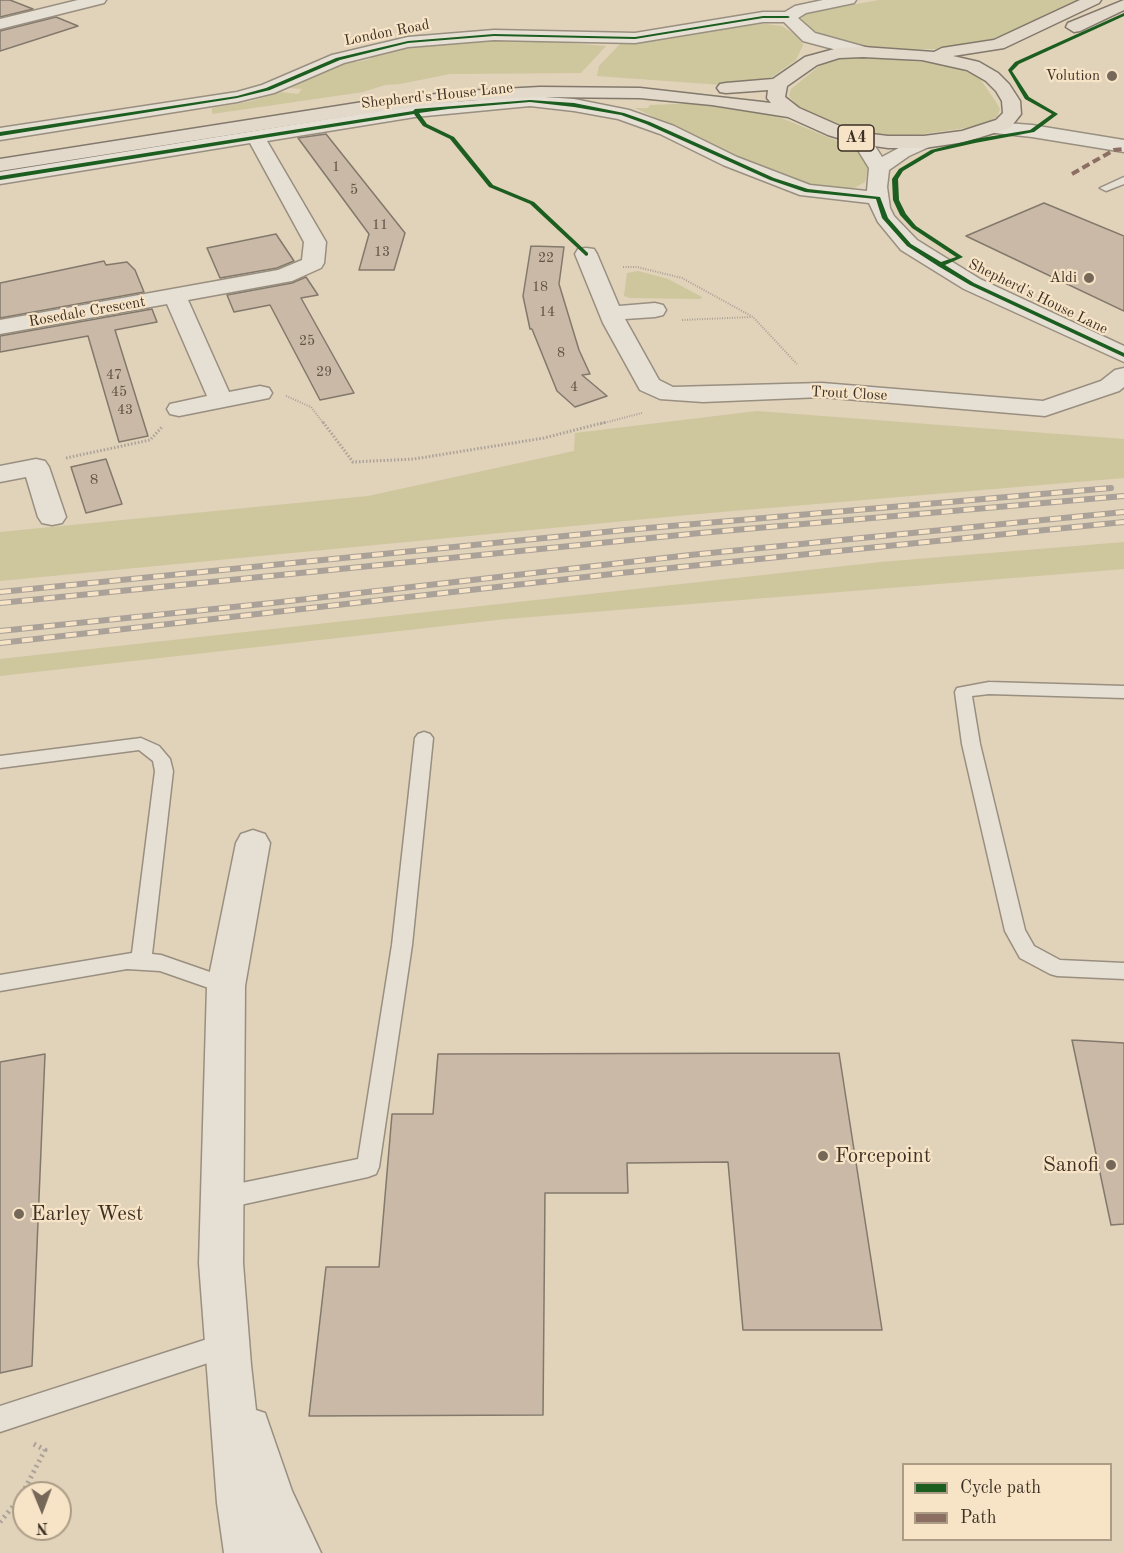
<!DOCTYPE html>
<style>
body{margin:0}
#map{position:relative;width:1124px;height:1553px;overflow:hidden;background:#e1d2ba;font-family:"Old Standard TT",serif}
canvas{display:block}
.legend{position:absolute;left:902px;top:1463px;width:210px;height:78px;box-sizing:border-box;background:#f7e4c7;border:2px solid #ac9c86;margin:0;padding:8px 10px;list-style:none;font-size:18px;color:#3c2f24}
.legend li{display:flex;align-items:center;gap:12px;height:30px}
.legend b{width:30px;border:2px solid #ac9c86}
.north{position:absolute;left:12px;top:1481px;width:60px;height:60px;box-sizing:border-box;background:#f7e4c7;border:2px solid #ac9c86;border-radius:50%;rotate:179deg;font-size:16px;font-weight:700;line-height:24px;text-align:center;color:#3c2f24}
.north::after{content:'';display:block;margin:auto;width:21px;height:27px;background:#766858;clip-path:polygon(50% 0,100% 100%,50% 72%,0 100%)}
</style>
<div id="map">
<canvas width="1124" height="1553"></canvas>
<ul class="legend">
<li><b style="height:8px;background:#1b5e20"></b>Cycle path</li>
<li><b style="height:8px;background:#8d6e63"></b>Path</li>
</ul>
<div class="north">N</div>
</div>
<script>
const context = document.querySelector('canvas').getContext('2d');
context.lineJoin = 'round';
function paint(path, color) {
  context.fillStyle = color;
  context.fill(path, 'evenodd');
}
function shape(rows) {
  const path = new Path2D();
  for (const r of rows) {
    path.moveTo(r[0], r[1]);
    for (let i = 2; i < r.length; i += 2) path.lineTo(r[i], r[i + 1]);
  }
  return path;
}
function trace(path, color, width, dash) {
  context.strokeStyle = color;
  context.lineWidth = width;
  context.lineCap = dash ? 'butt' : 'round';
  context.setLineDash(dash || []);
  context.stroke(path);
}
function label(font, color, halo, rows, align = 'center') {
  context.font = font + ' "Old Standard TT",serif';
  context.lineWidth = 4.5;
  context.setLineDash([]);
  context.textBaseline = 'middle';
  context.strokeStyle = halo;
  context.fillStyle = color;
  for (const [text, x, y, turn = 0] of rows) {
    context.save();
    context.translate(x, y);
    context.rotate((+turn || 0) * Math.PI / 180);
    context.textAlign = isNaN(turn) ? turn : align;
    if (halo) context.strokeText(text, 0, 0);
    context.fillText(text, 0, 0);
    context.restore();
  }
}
paint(shape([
 [879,0,1079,0,992,40,946,49,912,49,851,45,827,38,801,23,802,16,812,12],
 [758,23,782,26,799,37,803,45,796,60,772,77,756,82,722,85,597,76,599,66,620,44],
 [478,40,529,40,606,46,581,73,450,74,400,84,385,85,363,92,212,114,212,108,252,101,281,92,298,94,302,89,289,88,313,73,352,61,357,62,371,59,368,56,430,44],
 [868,57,944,64,973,74,980,79,996,102,1000,109,997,117,979,126,896,138,860,133,799,108,789,96,791,89,823,63,839,58],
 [700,103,748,109,779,117,859,150,869,162,865,182,851,190,817,189,769,173,635,108,648,108,650,105],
 [638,271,668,279,702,297,701,299,630,298,624,296,627,273],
 [757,411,1124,439,1124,478,698,514,0,581,0,532,368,496,574,451,575,433],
 [1124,542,1124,569,506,619,0,676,0,659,881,562]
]), '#cec69c');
const building = shape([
 [0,0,10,0,33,9,0,17,0,0],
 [56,17,78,26,0,51,0,31,56,17],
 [326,134,405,233,394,270,359,270,369,234,298,138,326,134],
 [1044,203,1124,236,1124,311,966,236,1044,203],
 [276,234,294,261,277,268,220,278,207,248,276,234],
 [531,246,564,247,559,284,579,350,590,374,582,375,607,396,575,407,557,391,532,329,530,329,523,296,531,246],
 [104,261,106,265,127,262,135,270,144,292,0,318,0,283,104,261],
 [306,277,318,295,301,298,354,393,320,400,270,305,234,312,227,295,292,283,306,277],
 [152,309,157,322,115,330,148,436,119,442,88,336,0,352,0,336,152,309],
 [106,459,122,504,86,513,71,467,106,459],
 [1072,1040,1124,1043,1124,1224,1111,1225,1072,1040],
 [839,1053,882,1330,743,1330,728,1162,627,1163,628,1193,545,1193,543,1415,309,1416,326,1267,379,1267,392,1114,433,1114,438,1054,839,1053],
 [45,1054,32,1366,0,1373,0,1062,45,1054]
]);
paint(building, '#cab9a6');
trace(building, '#82796c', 1.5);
const lane = shape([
 [1124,177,1124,184,1106,191,1100,188,1124,177],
 [989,682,1124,686,1124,698,989,694,972,696,980,744,1025,930,1034,946,1060,960,1124,963,1124,979,1057,976,1050,974,1020,958,1005,931,962,744,955,692,957,688,989,682],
 [424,732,430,734,433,738,412,945,379,1167,376,1174,368,1177,222,1209,214,1205,210,1198,214,1191,222,1187,358,1159,392,945,415,738,418,734,424,732],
 [141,738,159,746,170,759,173,771,152,954,161,955,233,980,236,986,233,992,226,994,160,971,127,969,0,991,0,975,132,953,155,771,153,761,139,750,0,768,0,756,141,738],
 [226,1333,235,1336,238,1345,235,1354,0,1432,0,1406,226,1333]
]);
const street = shape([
 [78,0,106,0,104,3,0,29,0,19,78,0],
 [823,0,856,0,854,3,806,13,798,18,815,33,869,48,872,52,869,56,863,57,803,41,784,22,763,22,635,43,494,40,408,47,344,63,274,93,237,102,0,140,0,128,237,92,262,85,332,55,408,37,494,30,635,33,763,12,785,12,795,6,823,0],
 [530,96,574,99,629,110,674,126,737,157,810,185,867,191,869,168,851,139,854,135,868,135,882,157,917,138,931,138,934,142,931,146,909,156,889,170,887,187,890,208,894,216,917,240,980,279,1124,346,1124,362,964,289,901,250,878,222,869,203,800,195,723,165,660,134,618,119,574,111,530,106,415,117,267,141,326,242,324,263,321,268,292,281,188,300,229,392,260,386,269,388,272,393,269,398,179,416,170,414,167,409,170,404,207,396,167,304,0,334,0,320,278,270,302,260,304,242,250,143,0,184,0,172,415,105,530,96],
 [993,122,1032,125,1124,140,1124,152,1032,137,986,132,984,128,986,124,993,122],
 [586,248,594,249,597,254,619,306,655,303,663,305,666,310,663,315,655,317,625,319,659,380,673,387,822,383,1043,401,1101,381,1115,370,1124,368,1124,387,1119,391,1045,416,822,397,703,402,660,399,640,390,603,323,575,254,578,249,586,248],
 [36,459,45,461,49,467,66,517,62,523,52,525,42,523,38,517,26,477,0,482,0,466,36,459],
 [253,830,265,834,270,843,245,986,243,1263,251,1365,256,1410,265,1413,292,1491,321,1553,224,1553,217,1503,199,1263,207,986,236,843,241,834,253,830]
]);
const primary = shape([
 [1080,0,1101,0,1099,3,1004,48,953,56,979,62,998,73,1009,84,1020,101,1021,114,1010,128,965,142,924,148,888,148,854,143,828,135,788,117,712,105,640,98,540,97,464,101,363,114,0,171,0,159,363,102,464,91,540,87,640,88,771,103,767,98,768,90,726,93,720,92,717,88,720,84,726,83,773,79,805,57,838,48,863,47,934,52,942,48,994,40,1080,0],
 [863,57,922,60,967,70,986,81,996,91,1002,101,1003,113,996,120,962,131,924,136,888,136,863,133,842,127,799,108,785,97,787,86,817,65,839,58,863,57],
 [1124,0,1124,10,1080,31,1074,32,1066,27,1068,23,1124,0]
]);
trace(lane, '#998f80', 3);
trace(street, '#998f80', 3);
trace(primary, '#82796c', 3);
trace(shape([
 [623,267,637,267,682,278,753,317,797,364],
 [682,320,752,317],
 [286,396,311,407,324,424],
 [600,424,642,413]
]), '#aaa298', 2, [1, 1.5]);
trace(shape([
 [323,422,353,462,414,459,544,438,606,422],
 [66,458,150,440,162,427]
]), '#aaa298', 3, [1.5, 2]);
trace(shape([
 [0,1522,20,1498,45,1450,32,1443]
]), '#aaa298', 5, [2, 4]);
paint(lane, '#e6dfd3');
paint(street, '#e6dfd3');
paint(primary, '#e2d9cb');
const rail = shape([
 [0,592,625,530,1111,488],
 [0,603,700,533,1124,496],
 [0,631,272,603,690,555,1124,512],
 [0,643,621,573,1124,522]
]);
trace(rail, '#aaa298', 6);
trace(rail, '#f7e4c7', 4, [11]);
trace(shape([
 [1072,174,1114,150,1124,149]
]), '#8d6e63', 4, [8, 4]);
paint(shape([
 [1124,13,1124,16,1019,64,1012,71,1029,97,1058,114,1034,132,975,143,935,152,903,171,898,179,899,200,906,214,916,226,963,257,945,265,974,283,1124,353,1124,357,970,285,938,266,907,246,882,218,876,199,805,192,770,180,646,124,621,115,574,107,530,102,448,109,419,113,427,124,454,137,493,185,534,202,588,253,588,255,586,256,530,204,489,187,450,139,423,126,414,114,0,180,0,176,413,111,415,109,530,100,574,103,624,113,650,122,774,178,808,189,880,197,888,218,911,244,941,262,956,257,912,228,900,215,893,200,892,179,899,169,931,150,975,139,1030,130,1052,114,1025,99,1008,70,1015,62,1124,13],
 [763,16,788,16,790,17,788,18,763,18,635,39,494,36,408,43,340,60,270,90,237,98,0,136,0,132,237,96,266,88,336,58,408,41,494,34,635,37,763,16]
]), '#1b5e20');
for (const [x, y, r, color] of [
 [1112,76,6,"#766858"],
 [1089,278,6,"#766858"],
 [823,1156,6,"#766858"],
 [1111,1165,6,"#766858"],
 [19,1214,6,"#766858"]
]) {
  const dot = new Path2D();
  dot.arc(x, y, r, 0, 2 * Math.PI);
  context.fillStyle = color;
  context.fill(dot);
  trace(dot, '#f7e4c7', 2);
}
label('14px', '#605244', null, [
 ["1",336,167],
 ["5",354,190],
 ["11",380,225],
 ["13",382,252],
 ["22",546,258],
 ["18",540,287],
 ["14",547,312],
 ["25",307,341],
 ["8",561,353],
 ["29",324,372],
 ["47",114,375],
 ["4",574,387],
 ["45",119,392],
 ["43",125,410]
]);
label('15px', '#3c2f24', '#f7e4c7', [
 ["London Road",387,33,-11],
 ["Shepherd's House Lane",437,96,-6],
 ["Shepherd's House Lane",1038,297,26],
 ["Rosedale Crescent",87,312,-10],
 ["Trout Close",849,394,3]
]);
label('15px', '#3c2f24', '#f7e4c7', [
 ["Volution",1100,76],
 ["Aldi",1077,278]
], 'right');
label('15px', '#605244', null, [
 ["8",94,480]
]);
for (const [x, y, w] of [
 [856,138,36]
]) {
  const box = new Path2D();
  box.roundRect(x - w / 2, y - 13, w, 26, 4.5);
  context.fillStyle = '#f7e4c7';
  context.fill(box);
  trace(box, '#3c2f24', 1.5);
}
label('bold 16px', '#3c2f24', null, [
 ["A4",856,138]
]);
label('21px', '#3c2f24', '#f7e4c7', [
 ["Forcepoint",835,1156],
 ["Sanofi",1099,1165,"right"],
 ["Earley West",31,1214]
], 'left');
</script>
